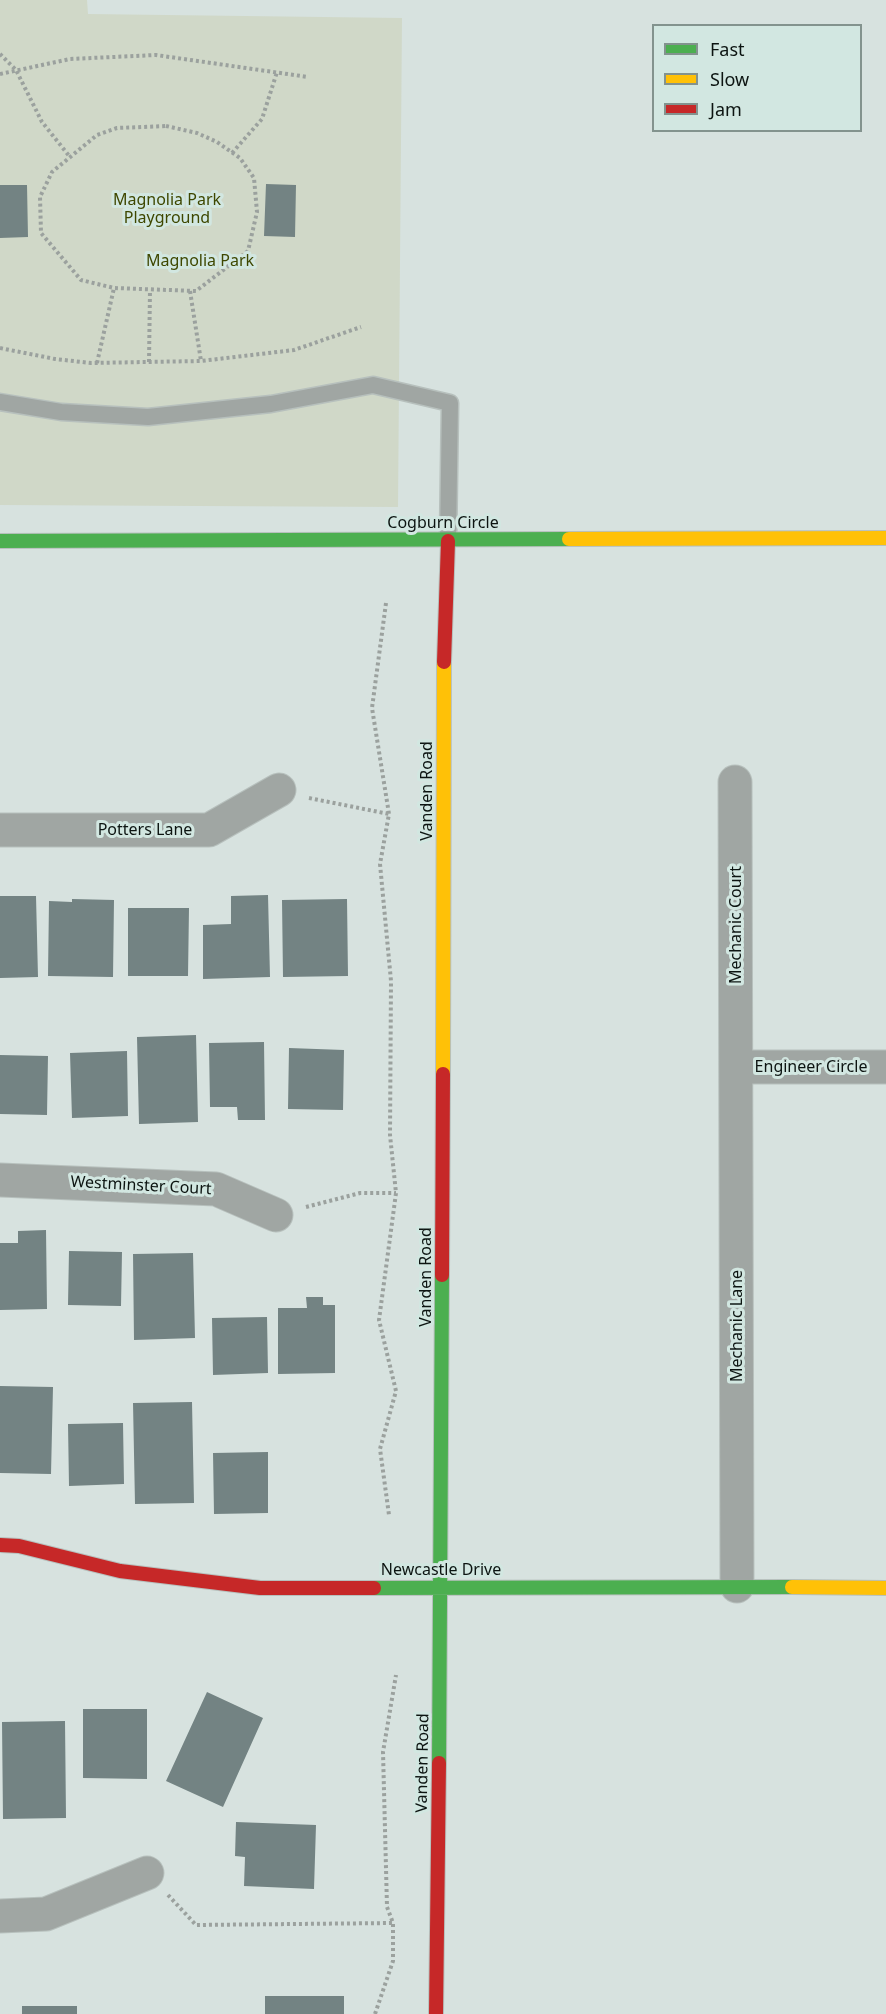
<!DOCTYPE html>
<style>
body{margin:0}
#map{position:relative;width:886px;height:2014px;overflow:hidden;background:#d7e2df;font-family:"Noto Sans",sans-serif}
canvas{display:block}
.legend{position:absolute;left:652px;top:24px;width:210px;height:108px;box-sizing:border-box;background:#d2e7e1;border:2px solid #83938e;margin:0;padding:8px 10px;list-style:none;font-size:18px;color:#0c1411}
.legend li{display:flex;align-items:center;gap:12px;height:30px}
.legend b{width:30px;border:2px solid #83938e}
</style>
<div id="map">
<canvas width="886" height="2014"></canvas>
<ul class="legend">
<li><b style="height:8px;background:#4caf50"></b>Fast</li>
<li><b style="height:8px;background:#ffc107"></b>Slow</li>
<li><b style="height:8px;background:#c62828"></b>Jam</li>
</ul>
</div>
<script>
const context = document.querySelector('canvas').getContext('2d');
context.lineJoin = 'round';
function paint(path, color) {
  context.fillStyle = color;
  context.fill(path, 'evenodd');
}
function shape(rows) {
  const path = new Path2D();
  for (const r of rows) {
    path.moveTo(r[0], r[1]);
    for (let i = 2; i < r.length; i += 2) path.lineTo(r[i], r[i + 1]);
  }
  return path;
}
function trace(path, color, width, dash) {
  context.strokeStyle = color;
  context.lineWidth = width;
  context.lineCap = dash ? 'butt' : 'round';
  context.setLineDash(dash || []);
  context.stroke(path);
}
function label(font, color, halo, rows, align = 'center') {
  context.font = font + ' "Noto Sans",sans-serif';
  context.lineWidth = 6;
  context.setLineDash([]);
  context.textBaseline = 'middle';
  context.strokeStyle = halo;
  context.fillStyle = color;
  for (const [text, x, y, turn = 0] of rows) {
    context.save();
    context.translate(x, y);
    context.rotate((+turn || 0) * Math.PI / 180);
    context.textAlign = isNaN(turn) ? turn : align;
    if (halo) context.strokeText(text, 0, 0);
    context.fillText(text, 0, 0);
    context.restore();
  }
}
paint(shape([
 [0,0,87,0,88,14,402,18,398,507,0,505]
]), '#d0d8c8');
paint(shape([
 [266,184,296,185,295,237,264,236],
 [0,185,27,185,28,237,0,238],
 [268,895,270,977,203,979,203,925,231,924,231,896],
 [0,896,36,896,38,977,0,978],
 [72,899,114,900,113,977,48,976,49,901,72,902],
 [347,899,348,976,283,977,282,900],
 [128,908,189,908,188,976,128,976],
 [196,1035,198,1122,139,1124,137,1037],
 [264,1042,265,1120,238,1120,237,1107,210,1107,209,1043],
 [289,1048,344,1050,343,1110,288,1109],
 [127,1051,128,1116,72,1118,70,1053],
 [0,1055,48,1056,47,1115,0,1114],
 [46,1230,47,1309,0,1310,0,1243,18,1243,18,1231],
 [69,1251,122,1252,121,1306,68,1305],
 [193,1253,195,1338,134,1340,133,1254],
 [306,1297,323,1297,323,1305,335,1305,335,1373,278,1374,278,1308,307,1308],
 [267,1317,268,1373,213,1375,212,1318],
 [0,1386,53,1387,51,1474,0,1473],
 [192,1402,194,1503,135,1504,133,1403],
 [123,1423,124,1484,69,1486,68,1424],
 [268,1452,268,1513,214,1514,213,1453],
 [207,1692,263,1718,223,1807,166,1781],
 [83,1709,147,1709,147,1779,83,1778],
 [65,1721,66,1818,3,1819,2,1722],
 [236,1822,316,1825,314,1889,244,1886,245,1857,235,1856],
 [265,1996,344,1996,344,2014,265,2014],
 [22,2006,77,2006,77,2014,22,2014]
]), '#738383');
const lane = shape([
 [0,402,61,412,148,417,271,404,373,385,450,403,448,541]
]);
const street = shape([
 [735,782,737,1586],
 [0,830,209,830,279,790],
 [736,1067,886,1067],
 [0,1180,216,1189,276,1215],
 [0,1916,46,1914,147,1873]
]);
const fast = shape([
 [0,541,569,539],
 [374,1588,792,1587],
 [439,1763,442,1275]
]);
const slow = shape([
 [569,539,886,538],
 [443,1074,444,662],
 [792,1587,886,1588]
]);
const jam = shape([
 [444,662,448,541],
 [442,1275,443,1074],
 [0,1545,19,1546,120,1571,260,1588,374,1588],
 [436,2014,439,1763]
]);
trace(lane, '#b7c0bd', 19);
trace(street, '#b7c0bd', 35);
trace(fast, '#b7c0bd', 16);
trace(slow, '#b7c0bd', 16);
trace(jam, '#b7c0bd', 16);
trace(shape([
 [0,54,16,70,42,122,70,157],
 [0,74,70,59,156,55,308,77],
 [166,126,197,133,217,142,240,158,254,178,257,212,248,251,196,291,114,288,81,280,41,233,40,197,52,172,97,135,117,128,166,126],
 [232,153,262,119,277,72],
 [190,291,201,361],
 [0,348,55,359,91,363,201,361,294,350,361,327],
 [149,362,150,290],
 [97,363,114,288],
 [386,603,372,708,389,814,380,864,391,981,390,1135,396,1193,379,1320,396,1391,380,1449,389,1515],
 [309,798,389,814],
 [306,1207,360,1193,396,1193],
 [168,1895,196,1925,393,1923],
 [375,2014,393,1961,393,1923,387,1907,383,1752,396,1675]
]), '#9ba19e', 4, [3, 3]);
trace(lane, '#a0a6a3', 16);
trace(street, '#a0a6a3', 33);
trace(fast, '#4caf50', 14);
trace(slow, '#ffc107', 14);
trace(jam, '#c62828', 14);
label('16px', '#3e4700', '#d2e7e1', [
 ["Magnolia Park",167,200],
 ["Playground",167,218],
 ["Magnolia Park",200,261]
]);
label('16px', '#0c1411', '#d2e7e1', [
 ["Cogburn Circle",443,523],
 ["Vanden Road",427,791,-90],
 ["Potters Lane",145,830],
 ["Mechanic Court",736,925,-90],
 ["Engineer Circle",811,1067],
 ["Westminster Court",141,1186,3],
 ["Vanden Road",426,1277,-90],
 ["Mechanic Lane",737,1326,-90],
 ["Newcastle Drive",441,1570],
 ["Vanden Road",423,1763,-89]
]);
</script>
